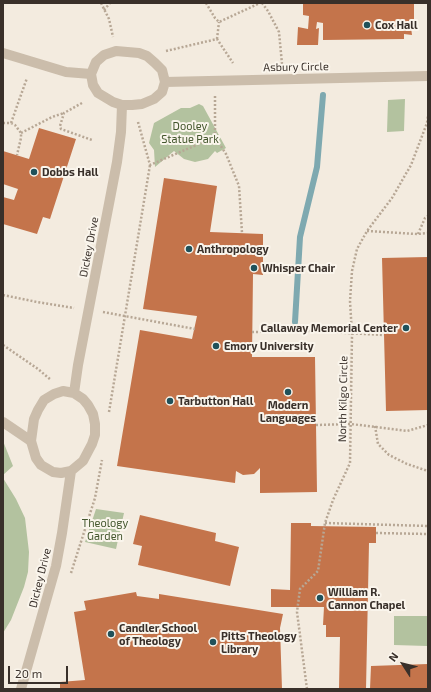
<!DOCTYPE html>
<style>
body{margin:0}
#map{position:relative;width:431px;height:692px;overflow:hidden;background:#f3ebdf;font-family:"Exo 2",sans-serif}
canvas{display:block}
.frame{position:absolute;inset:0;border:4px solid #39302a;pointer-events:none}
.north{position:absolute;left:383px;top:644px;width:40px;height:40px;-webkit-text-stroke:3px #faf5ec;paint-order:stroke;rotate:306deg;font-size:11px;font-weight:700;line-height:16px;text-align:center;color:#39302a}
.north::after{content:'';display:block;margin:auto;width:14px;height:18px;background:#39302a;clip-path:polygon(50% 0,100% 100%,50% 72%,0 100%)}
.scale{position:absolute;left:8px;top:666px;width:60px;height:18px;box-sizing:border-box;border:2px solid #39302a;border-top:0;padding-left:5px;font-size:12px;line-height:14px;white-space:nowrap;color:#39302a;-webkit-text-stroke:3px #faf5ec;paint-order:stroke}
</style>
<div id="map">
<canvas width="431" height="692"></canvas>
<div class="frame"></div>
<div class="north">N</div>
<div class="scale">20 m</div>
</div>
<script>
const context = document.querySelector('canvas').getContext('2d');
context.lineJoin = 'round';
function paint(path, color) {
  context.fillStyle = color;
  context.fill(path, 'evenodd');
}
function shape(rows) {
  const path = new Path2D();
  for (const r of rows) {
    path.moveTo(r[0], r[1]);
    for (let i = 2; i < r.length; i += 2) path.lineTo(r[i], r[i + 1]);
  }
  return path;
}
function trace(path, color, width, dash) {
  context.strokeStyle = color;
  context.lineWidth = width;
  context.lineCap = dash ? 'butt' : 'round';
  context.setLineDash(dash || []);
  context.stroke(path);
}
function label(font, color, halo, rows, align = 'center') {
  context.font = font + ' "Exo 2",sans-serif';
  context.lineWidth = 4;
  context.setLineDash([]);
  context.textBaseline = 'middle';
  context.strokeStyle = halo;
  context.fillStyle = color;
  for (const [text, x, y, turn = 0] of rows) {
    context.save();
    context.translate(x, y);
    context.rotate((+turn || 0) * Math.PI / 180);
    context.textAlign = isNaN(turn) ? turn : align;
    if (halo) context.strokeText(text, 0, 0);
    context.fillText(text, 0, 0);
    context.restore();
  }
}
paint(shape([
 [405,99,404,131,387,132,388,100],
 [199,104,203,106,226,148,217,153,215,151,208,159,195,162,184,159,174,151,155,167,154,150,149,143,154,123,181,108,190,108],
 [3,441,13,466,3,475],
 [3,478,16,499,25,518,29,552,28,572,24,587,11,620,3,633],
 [96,509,124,513,116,549,85,542],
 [394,616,428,616,427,646,394,645]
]), '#b3c29f');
trace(shape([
 [295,322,300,237,317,167,323,95]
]), '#7ea9b0', 6);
paint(shape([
 [303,3,414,3,414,19,410,20,412,35,404,34,404,39,323,40,323,23,317,22,316,29,319,28,318,45,297,45,298,27,308,29,309,16,303,15],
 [39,128,76,139,50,219,43,217,37,234,3,224,3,197,14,200,18,189,3,184,3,151,29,159],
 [164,178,217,186,210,232,263,234,263,275,253,274,252,357,315,357,317,492,260,493,260,468,254,474,243,475,236,471,235,483,117,466,140,330,192,339,197,316,143,309],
 [428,257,428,410,386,411,382,258],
 [140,515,216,533,215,541,239,547,230,586,138,565,142,546,133,544],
 [291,523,311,523,311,526,376,527,376,543,369,543,366,689,339,689,340,637,326,637,326,625,323,625,324,607,271,607,271,589,290,590],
 [136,592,137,596,159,599,159,594,283,614,280,628,282,689,60,689,60,682,85,680,74,612,86,610,84,601],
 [428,664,428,689,370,689,371,666]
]), '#c4744b');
trace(shape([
 [101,3,109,19,113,37],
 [206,3,215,18,219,22,260,3],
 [262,3,268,11,279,32,282,64],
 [104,10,110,3],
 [217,39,219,22],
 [166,51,217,39,233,63],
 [215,96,215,137,226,154,239,186,242,233],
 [82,103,64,113,60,126,61,129,92,140],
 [138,122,150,165,215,137],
 [3,123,11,123,15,125,21,133,21,138,17,155],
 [11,123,27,78],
 [21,133,52,117,64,113],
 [367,231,417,234,428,233],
 [418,234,425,218,428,216],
 [3,295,37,302,74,308],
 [103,312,195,329],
 [252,332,309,331,384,335],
 [3,345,38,369,51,380],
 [109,412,150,165],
 [316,425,351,424,407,431,428,425],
 [375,426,378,444,389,455,407,464,428,471],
 [325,523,428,526],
 [376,533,428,534],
 [71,573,95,498,102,460],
 [307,689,297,612,300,589,318,571,325,523,333,500,350,463,352,334,350,301,352,271,357,249,367,231,392,198,411,165,427,123,428,116]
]), '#b7a795', 2.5, [2, 2]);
trace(shape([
 [3,422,31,441]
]), '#cbbdab', 10);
trace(shape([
 [116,51,139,53,147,56,155,63,162,70,165,82,162,92,154,99,142,104,132,105,122,105,113,102,98,93,93,85,91,74,96,62,104,55,116,51],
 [3,53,66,72,91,74],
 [165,82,428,76],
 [63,391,74,393,83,399,88,405,93,414,95,424,95,435,92,444,83,461,71,471,61,473,53,472,41,465,36,458,31,441,34,419,38,410,44,400,54,394,63,391],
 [74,393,78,365,117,162,121,132,122,105],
 [21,689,56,566,62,533,71,471]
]), '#cbbdab', 10);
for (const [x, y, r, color] of [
 [367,25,4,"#20515a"],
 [34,172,4,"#20515a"],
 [189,249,4,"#20515a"],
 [254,268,4,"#20515a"],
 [406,328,4,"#20515a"],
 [216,346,4,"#20515a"],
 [288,392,4,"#20515a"],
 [170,401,4,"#20515a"],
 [320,598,4,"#20515a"],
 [111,634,4,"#20515a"],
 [213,642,4,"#20515a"]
]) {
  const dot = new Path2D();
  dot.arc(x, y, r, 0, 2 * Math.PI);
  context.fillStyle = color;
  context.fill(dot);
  trace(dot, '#faf5ec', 1.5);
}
label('bold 11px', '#39302a', '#faf5ec', [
 ["Cox Hall",375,25],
 ["Dobbs Hall",42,172],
 ["Anthropology",197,249],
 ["Whisper Chair",262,268],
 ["Callaway Memorial Center",398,328,"right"],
 ["Emory University",224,346],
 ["Tarbutton Hall",178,401],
 ["Modern",288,405,"center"],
 ["Languages",288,418,"center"],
 ["William R.",328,592],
 ["Cannon Chapel",328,605],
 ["Candler School",119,628],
 ["of Theology",119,641],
 ["Pitts Theology",221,636],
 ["Library",221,649]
], 'left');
label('11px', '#39302a', '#faf5ec', [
 ["Asbury Circle",296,67,-1],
 ["Dickey Drive",89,247,-79],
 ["North Kilgo Circle",343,399,-89],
 ["Dickey Drive",40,578,-76]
]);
label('11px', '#44572e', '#faf5ec', [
 ["Dooley",190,126],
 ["Statue Park",190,139],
 ["Theology",105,523],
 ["Garden",105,536]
]);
</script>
